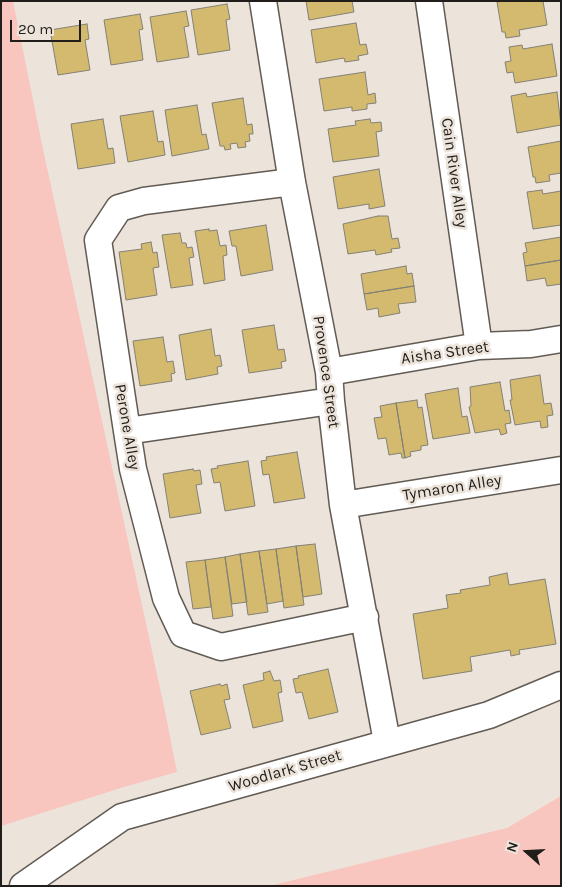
<!DOCTYPE html>
<style>
body{margin:0}
#map{position:relative;width:562px;height:887px;overflow:hidden;background:#ece4db;font-family:Karla,sans-serif}
canvas{display:block}
.frame{position:absolute;inset:0;border:2px solid #201d1a;pointer-events:none}
.north{position:absolute;left:502px;top:827px;width:50px;height:50px;-webkit-text-stroke:4px #ece4db;paint-order:stroke;rotate:289deg;font-size:14px;font-weight:700;line-height:20px;text-align:center;color:#201d1a}
.north::after{content:'';display:block;margin:auto;width:18px;height:22px;background:#201d1a;clip-path:polygon(50% 0,100% 100%,50% 72%,0 100%)}
.scale{position:absolute;left:10px;top:20px;width:71px;height:22px;box-sizing:border-box;border:2px solid #201d1a;border-top:0;padding-left:6px;font-size:15px;line-height:18px;white-space:nowrap;color:#201d1a;-webkit-text-stroke:4px #ece4db;paint-order:stroke}
</style>
<div id="map">
<canvas width="562" height="887"></canvas>
<div class="frame"></div>
<div class="north">N</div>
<div class="scale">20 m</div>
</div>
<script>
const context = document.querySelector('canvas').getContext('2d');
context.lineJoin = 'round';
function paint(path, color) {
  context.fillStyle = color;
  context.fill(path, 'evenodd');
}
function shape(rows) {
  const path = new Path2D();
  for (const r of rows) {
    path.moveTo(r[0], r[1]);
    for (let i = 2; i < r.length; i += 2) path.lineTo(r[i], r[i + 1]);
  }
  return path;
}
function trace(path, color, width, dash) {
  context.strokeStyle = color;
  context.lineWidth = width;
  context.lineCap = dash ? 'butt' : 'round';
  context.setLineDash(dash || []);
  context.stroke(path);
}
function label(font, color, halo, rows, align = 'center') {
  context.font = font + ' Karla,sans-serif';
  context.lineWidth = 5;
  context.setLineDash([]);
  context.textBaseline = 'middle';
  context.strokeStyle = halo;
  context.fillStyle = color;
  for (const [text, x, y, turn = 0] of rows) {
    context.save();
    context.translate(x, y);
    context.rotate((+turn || 0) * Math.PI / 180);
    context.textAlign = isNaN(turn) ? turn : align;
    if (halo) context.strokeText(text, 0, 0);
    context.fillText(text, 0, 0);
    context.restore();
  }
}
paint(shape([
 [1,1,13,1,43,149,165,711,177,772,124,787,1,826],
 [561,796,561,886,269,886,507,828]
]), '#f9c5bf');
const building = shape([
 [306,1,352,1,354,12,309,20,306,1],
 [504,1,543,1,547,25,519,30,520,36,506,38,505,32,502,32,497,2,504,1],
 [227,4,230,19,226,20,230,50,198,55,191,10,227,4],
 [186,11,189,26,184,27,189,57,157,62,150,17,186,11],
 [140,14,143,29,139,30,143,60,111,65,104,20,140,14],
 [356,23,360,45,366,44,368,54,358,56,359,60,345,62,344,58,316,63,311,30,356,23],
 [87,24,89,39,85,40,90,70,58,75,50,30,87,24],
 [552,44,557,76,515,83,513,72,507,73,505,62,511,61,509,47,522,45,523,49,552,44],
 [365,72,368,95,375,93,376,103,367,104,367,109,352,111,352,107,324,111,319,79,365,72],
 [557,92,561,125,517,133,511,96,526,93,527,97,557,92],
 [243,98,247,125,252,124,253,134,249,134,250,141,245,142,246,147,238,148,237,143,230,144,231,149,225,150,224,146,220,146,212,103,243,98],
 [197,105,202,135,206,134,209,149,172,156,165,110,197,105],
 [153,111,158,142,163,141,165,155,128,162,120,116,153,111],
 [103,119,108,149,113,148,115,163,78,169,71,124,103,119],
 [370,119,371,123,381,122,382,131,376,132,379,156,333,162,328,129,356,125,355,121,370,119],
 [561,141,561,173,549,175,550,181,536,183,535,177,533,177,528,147,561,141],
 [379,169,385,206,369,209,369,204,338,209,333,177,379,169],
 [542,190,543,194,561,191,561,225,533,229,527,192,542,190],
 [378,216,388,216,392,239,398,238,400,248,391,249,392,252,376,255,375,250,348,254,343,224,378,216],
 [266,225,273,270,241,276,236,246,232,246,229,231,266,225],
 [209,229,209,231,217,230,220,246,226,245,227,255,223,256,225,280,204,284,195,231,209,229],
 [180,233,182,243,186,243,187,248,192,247,194,257,189,258,193,285,171,288,162,235,180,233],
 [561,237,561,260,525,266,523,253,527,252,525,243,561,237],
 [151,242,153,253,157,252,159,267,153,268,157,295,126,300,119,252,142,249,141,244,151,242],
 [561,260,561,284,547,286,545,278,527,281,525,266,561,260],
 [406,266,407,274,412,273,414,286,364,294,361,274,406,266],
 [414,286,416,302,398,304,400,313,379,317,378,308,367,310,364,294,414,286],
 [274,325,278,350,284,349,286,361,281,362,282,368,249,373,242,330,274,325],
 [211,329,215,356,220,355,222,366,217,367,218,374,186,380,179,335,211,329],
 [163,337,167,362,173,361,175,373,171,374,172,381,140,386,133,341,163,337],
 [540,375,544,404,551,403,553,415,547,416,548,427,541,428,540,421,515,425,510,400,512,400,510,380,540,375],
 [500,382,505,411,509,410,511,423,505,424,507,433,501,435,499,429,475,433,469,407,471,406,470,387,500,382],
 [458,388,462,417,467,416,470,433,433,439,425,394,458,388],
 [417,400,418,408,422,407,428,445,421,446,421,450,410,452,411,456,405,458,396,403,417,400],
 [396,403,405,458,402,458,401,453,389,455,386,438,378,439,374,418,382,417,380,406,396,403],
 [297,452,305,498,274,503,269,474,263,475,261,461,267,460,266,457,297,452],
 [248,461,255,506,225,511,220,482,214,483,211,469,218,468,217,466,248,461],
 [193,469,194,471,200,470,202,484,196,485,201,513,170,518,163,474,193,469],
 [315,544,322,594,303,597,296,546,315,544],
 [296,546,304,605,284,608,276,549,296,546],
 [276,549,283,601,267,604,259,551,276,549],
 [259,551,268,612,248,615,240,554,259,551],
 [240,554,247,602,232,604,225,557,240,554],
 [225,557,233,616,213,619,205,560,225,557],
 [205,560,211,607,193,609,186,562,205,560],
 [507,573,509,585,545,579,556,644,519,650,520,654,511,656,510,650,470,657,472,671,423,679,413,614,448,608,446,595,461,593,460,590,490,585,489,577,507,573],
 [328,669,338,712,309,719,302,692,296,693,293,679,299,678,298,676,328,669],
 [270,671,274,681,280,680,282,692,278,693,283,721,253,728,243,685,264,680,263,673,270,671],
 [220,684,221,686,227,684,230,699,224,700,231,728,201,735,190,691,220,684]
]);
paint(building, '#d3ba6e');
trace(building, '#838076', 1);
const minor = shape([
 [263,1,292,182,329,372,331,401,343,505,387,742],
 [429,1,479,346],
 [292,182,144,201,119,208,98,240,127,431,133,469,166,598,183,634,221,647,365,617],
 [329,372,479,346,531,344,561,339],
 [127,431,331,401],
 [343,505,561,470],
 [23,886,122,817,489,715,561,685]
]);
trace(minor, '#625b54', 29);
trace(minor, '#fff', 26);
label('16px', '#201d1a', '#ece4db', [
 ["Cain River Alley",454,173,82],
 ["Aisha Street",445,353,-8],
 ["Provence Street",326,372,82],
 ["Perone Alley",127,427,80],
 ["Tymaron Alley",452,488,-9],
 ["Woodlark Street",285,771,-16]
]);
</script>
